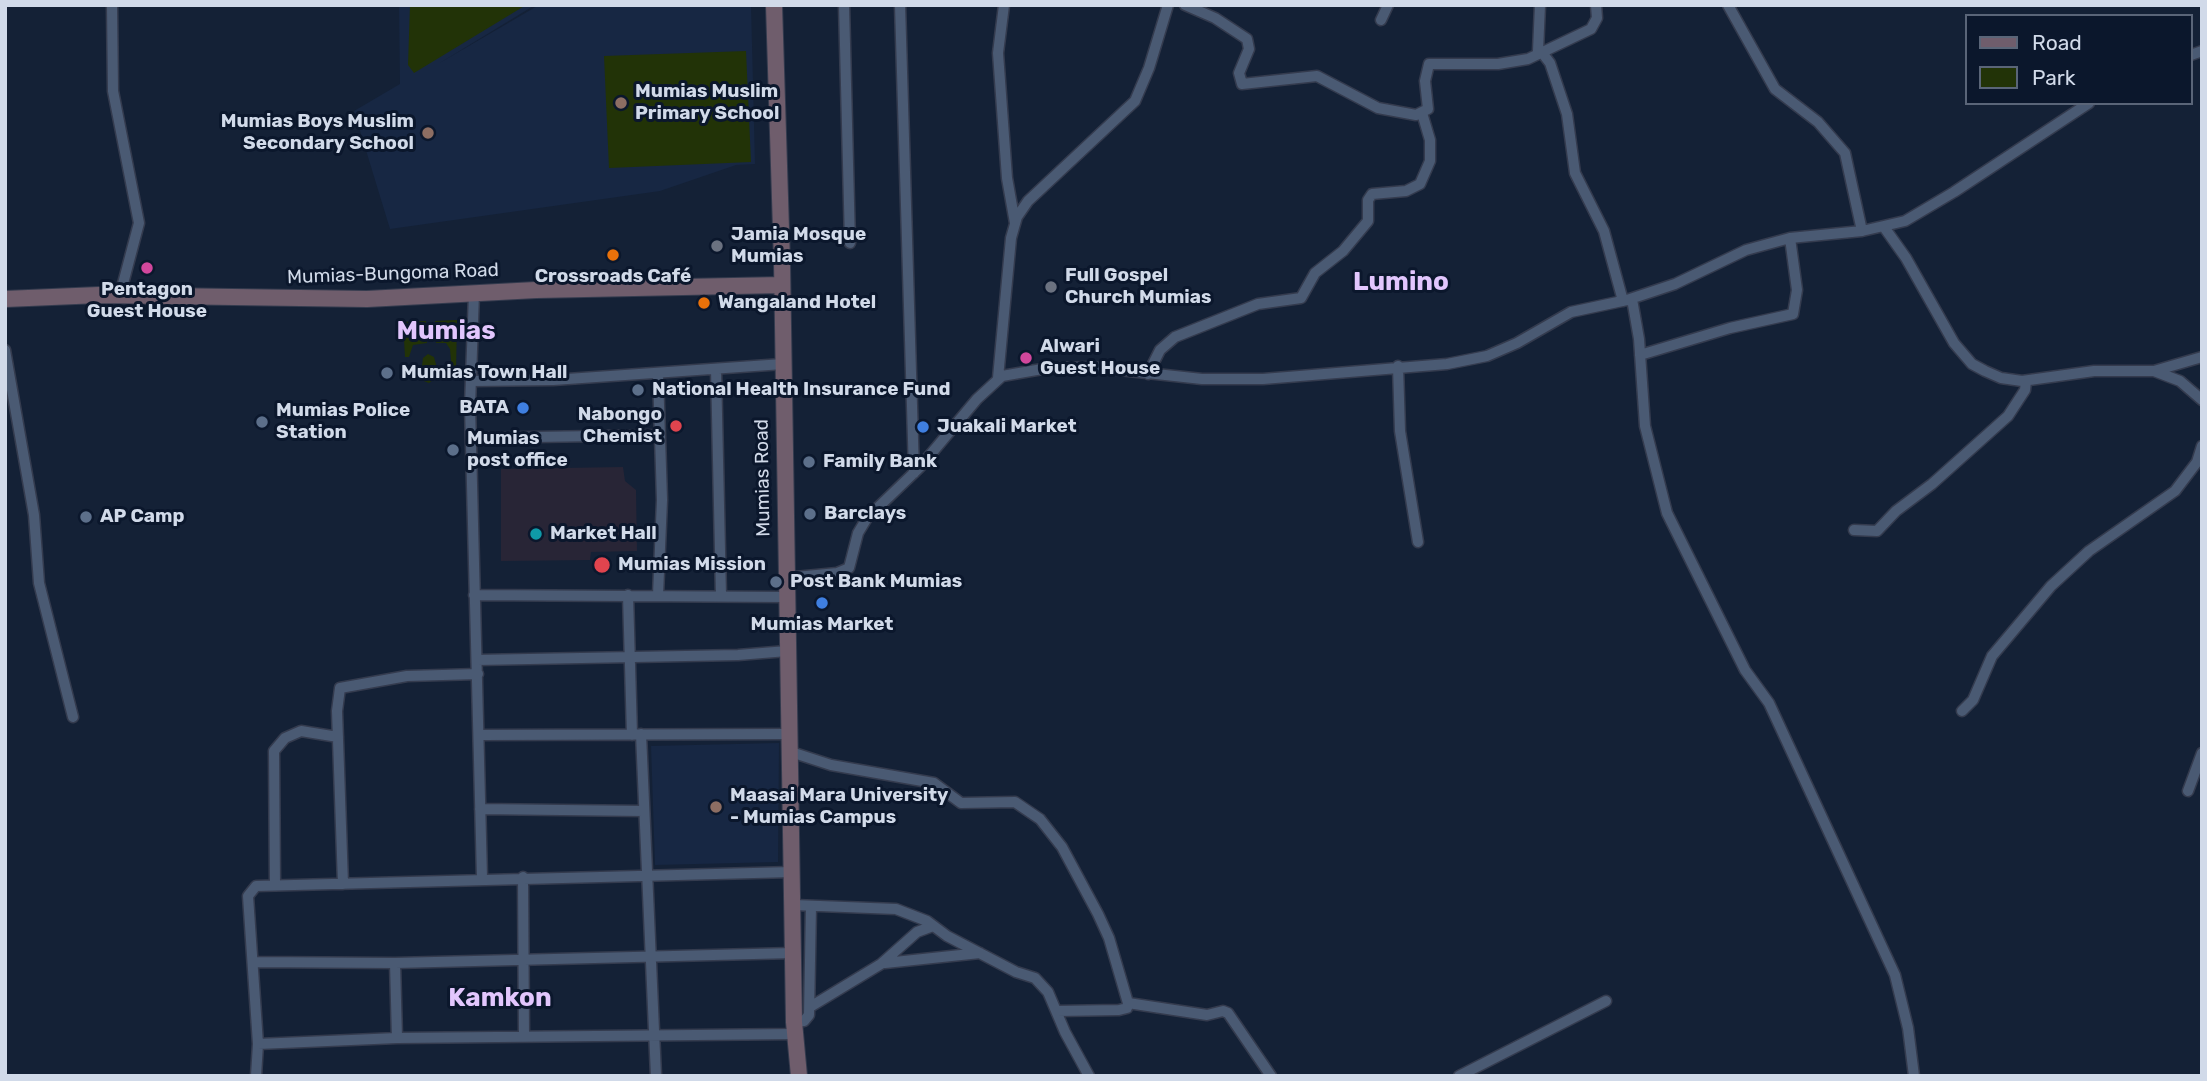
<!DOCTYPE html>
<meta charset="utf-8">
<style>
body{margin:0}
#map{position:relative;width:2207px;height:1081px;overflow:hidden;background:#142136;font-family:Rubik,sans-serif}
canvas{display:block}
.frame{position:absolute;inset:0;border:7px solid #d1dae9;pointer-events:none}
.legend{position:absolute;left:1965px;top:14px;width:228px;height:91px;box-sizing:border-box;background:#0b172c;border:2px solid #5a6578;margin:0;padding:9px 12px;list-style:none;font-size:21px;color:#d1dae9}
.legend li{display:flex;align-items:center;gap:14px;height:35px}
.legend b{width:35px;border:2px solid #5a6578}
</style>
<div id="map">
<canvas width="2207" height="1081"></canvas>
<div class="frame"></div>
<ul class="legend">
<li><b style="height:9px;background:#6f5d6c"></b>Road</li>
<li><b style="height:19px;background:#223307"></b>Park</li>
</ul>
</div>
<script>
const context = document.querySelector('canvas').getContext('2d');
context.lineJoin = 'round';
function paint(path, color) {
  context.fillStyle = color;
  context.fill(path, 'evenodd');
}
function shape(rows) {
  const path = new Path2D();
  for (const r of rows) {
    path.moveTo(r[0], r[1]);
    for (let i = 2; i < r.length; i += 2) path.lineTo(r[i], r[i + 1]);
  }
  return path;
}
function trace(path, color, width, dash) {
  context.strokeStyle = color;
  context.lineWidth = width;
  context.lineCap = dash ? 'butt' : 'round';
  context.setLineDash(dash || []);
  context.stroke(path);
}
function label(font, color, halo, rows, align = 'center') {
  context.font = font + ' Rubik,sans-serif';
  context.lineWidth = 6;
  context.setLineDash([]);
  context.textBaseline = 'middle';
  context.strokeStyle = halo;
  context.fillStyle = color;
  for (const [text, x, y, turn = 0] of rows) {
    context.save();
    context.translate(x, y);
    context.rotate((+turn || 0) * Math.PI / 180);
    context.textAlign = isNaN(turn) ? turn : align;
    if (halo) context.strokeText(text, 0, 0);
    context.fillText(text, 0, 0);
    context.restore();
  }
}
paint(shape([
 [623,467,625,481,636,490,637,551,591,552,590,560,501,561,501,469]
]), '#282536');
paint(shape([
 [399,5,535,5,438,64,539,5,751,5,755,164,736,165,660,191,390,229,354,111,400,84],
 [779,743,778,862,655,865,651,746]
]), '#172743');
paint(shape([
 [410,5,526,5,414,73,408,65],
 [746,51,751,162,609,168,604,56],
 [457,320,456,371,452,371,450,349,446,343,436,343,435,321],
 [426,321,427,343,413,345,409,357,405,357,403,322],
 [428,354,434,357,437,368,434,379,429,383,424,381,421,375,423,358]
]), '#223307');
const street = shape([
 [112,5,113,91,139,223,120,295],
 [844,5,850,243],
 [900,5,914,473],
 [1004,5,998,53,1007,178,1015,223],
 [1185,5,1215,18,1247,39,1249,49,1239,73,1242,84,1317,76,1378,108,1416,115,1428,109,1425,81,1429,64,1498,64,1528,59,1591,29,1597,18,1596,5],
 [1728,5,1775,89,1818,122,1845,153,1862,231],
 [1381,20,1388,5],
 [1540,50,1550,63,1567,114,1575,173,1604,231,1623,301],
 [1538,51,1540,5],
 [2191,55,2202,51],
 [1884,227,1906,258,1954,343,1972,364,1985,371,2001,378,2022,381,2094,371,2154,371,2180,381,2202,400],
 [474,293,470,406,482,878],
 [1632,299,1639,339,1645,426,1667,513,1745,670,1769,703,1895,975,1908,1028,1914,1076],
 [5,350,34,515,39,583,73,717],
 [1640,355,1730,328,1793,314,1797,290,1790,238],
 [1398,366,1400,431,1418,542],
 [716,369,721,596],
 [2154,371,2202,357],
 [1148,374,1160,350,1175,337,1258,304,1301,298,1315,273,1343,251,1368,221,1368,200,1372,194,1406,191,1420,184,1430,161,1430,140,1422,113],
 [998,378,1011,238,1017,217,1028,201,1135,101,1149,68,1168,5],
 [472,381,553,380,783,364],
 [471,438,660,435],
 [1854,530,1877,531,1896,511,1932,484,2008,416,2025,390,2026,381],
 [785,578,837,573,849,568,858,533,867,518,920,467,977,399,1002,376,1048,368,1092,367,1202,379,1263,379,1447,364,1487,356,1517,343,1571,312,1627,300,1675,284,1746,250,1790,238,1862,231,1905,221,1954,192,2089,103],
 [474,595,785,597],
 [628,595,632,735],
 [658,595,662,500,658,374],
 [477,660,738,655,787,651],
 [1962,711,1973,700,1992,656,2051,586,2089,551,2175,491,2197,462,2202,446],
 [641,734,656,1076],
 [480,735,790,734],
 [791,752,831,765,934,783,961,803,1015,802,1040,819,1062,847,1098,914,1109,938,1128,1003,1127,1008,1119,1010,1057,1011],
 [2188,791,2202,753],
 [480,809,644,811],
 [523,877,524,1036],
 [343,884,337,711,340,688,407,676,478,674],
 [275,885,274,751,285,738,301,731,338,737],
 [794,905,896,909,927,921,947,936,1016,972,1035,978,1048,992,1065,1032,1089,1076],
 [254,962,395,963,793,953],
 [395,963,397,1038],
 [885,963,980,953],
 [1128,1003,1207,1015,1223,1011,1228,1013,1271,1076],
 [810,1007,881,964,917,932,933,926],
 [794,1022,804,1021,809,1015,811,906],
 [258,1044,397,1038,795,1034],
 [256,1076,258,1044,248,896,256,886,792,872],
 [1459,1076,1606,1001]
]);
const secondary = shape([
 [774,5,782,262,794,1022,799,1076],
 [5,299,99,295,367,299,536,290,782,285]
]);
trace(street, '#343b4e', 13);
trace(secondary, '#343b4e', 18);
trace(street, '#4a5a73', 10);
trace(secondary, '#6f5d6c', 16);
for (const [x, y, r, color] of [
 [621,103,7,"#8d6e63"],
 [428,133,7,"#8d6e63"],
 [717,246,7,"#6b7280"],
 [613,255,7,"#e8710a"],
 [147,268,7,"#d1479c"],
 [1051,287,7,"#6b7280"],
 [704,303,7,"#e8710a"],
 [1026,358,7,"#d1479c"],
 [387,373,7,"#5c6f8a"],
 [638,390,7,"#5c6f8a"],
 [523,408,7,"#3f7fe0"],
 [262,422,7,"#5c6f8a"],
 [676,426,7,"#e0444e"],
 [923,427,7,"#3f7fe0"],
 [453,450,7,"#5c6f8a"],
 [809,462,7,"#5c6f8a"],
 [810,514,7,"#5c6f8a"],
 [86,517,7,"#5c6f8a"],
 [536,534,7,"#0f9aa8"],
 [602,565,9,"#e0444e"],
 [776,582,7,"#5c6f8a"],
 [822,603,7,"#3f7fe0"],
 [716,807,7,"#8d6e63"]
]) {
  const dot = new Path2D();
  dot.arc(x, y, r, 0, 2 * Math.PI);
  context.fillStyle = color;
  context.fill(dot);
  trace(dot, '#0b172c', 2.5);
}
label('bold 19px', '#d1dae9', '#0b172c', [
 ["Mumias Muslim",635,92],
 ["Primary School",635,114],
 ["Mumias Boys Muslim",414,122,"right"],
 ["Secondary School",414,144,"right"],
 ["Jamia Mosque",731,235],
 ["Mumias",731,257],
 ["Full Gospel",1065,276],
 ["Church Mumias",1065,298],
 ["Crossroads Café",613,277,"center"],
 ["Pentagon",147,290,"center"],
 ["Guest House",147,312,"center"],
 ["Wangaland Hotel",718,303],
 ["Alwari",1040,347],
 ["Guest House",1040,369],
 ["Mumias Town Hall",401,373],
 ["National Health Insurance Fund",652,390],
 ["BATA",509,408,"right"],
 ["Mumias Police",276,411],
 ["Station",276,433],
 ["Nabongo",662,415,"right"],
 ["Chemist",662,437,"right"],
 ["Juakali Market",937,427],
 ["Mumias",467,439],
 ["post office",467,461],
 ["Family Bank",823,462],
 ["Barclays",824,514],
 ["AP Camp",100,517],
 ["Market Hall",550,534],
 ["Mumias Mission",618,565],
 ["Post Bank Mumias",790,582],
 ["Mumias Market",822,625,"center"],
 ["Maasai Mara University",730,796],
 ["- Mumias Campus",730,818]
], 'left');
label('19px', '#d1dae9', '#0b172c', [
 ["Mumias-Bungoma Road",393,274,-2],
 ["Mumias Road",763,478,-91]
]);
label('bold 26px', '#e2c6fd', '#0b172c', [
 ["Lumino",1401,282],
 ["Mumias",446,331],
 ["Kamkon",500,998]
]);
</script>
